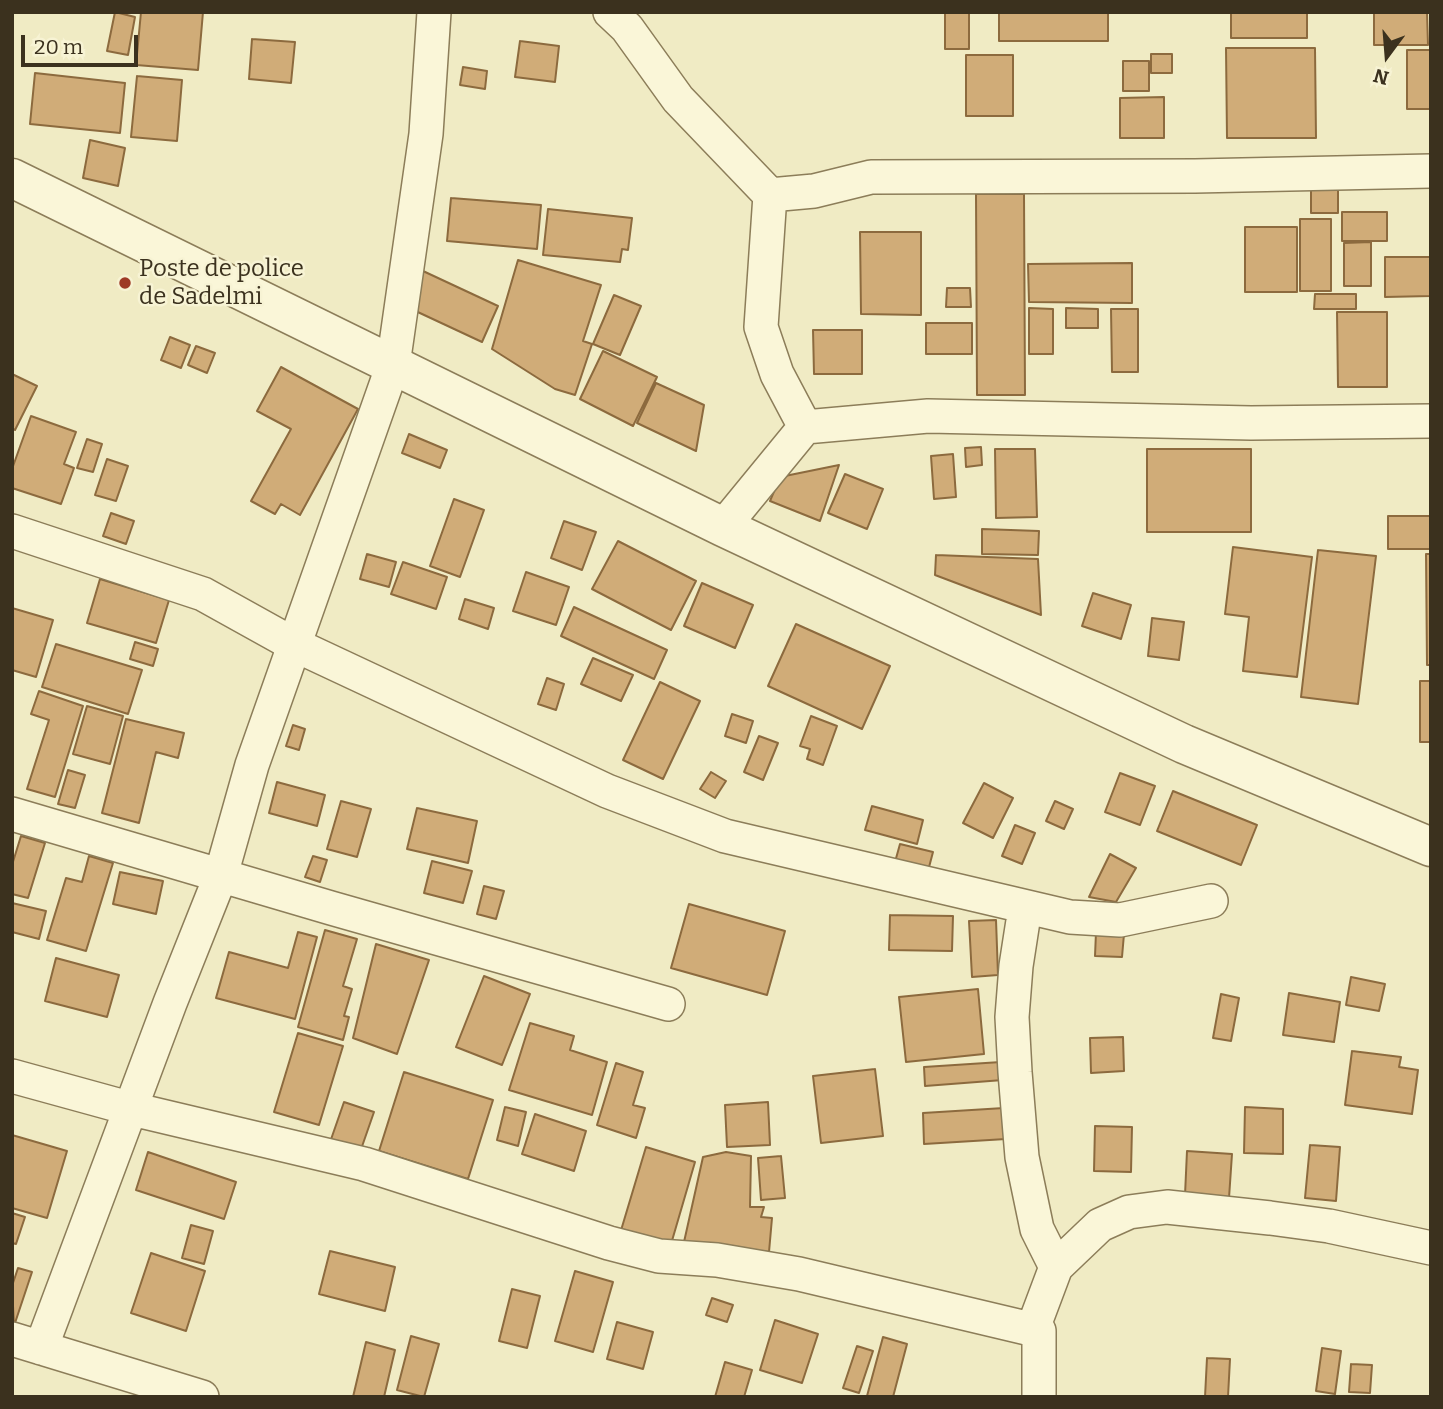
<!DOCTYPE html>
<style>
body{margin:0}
#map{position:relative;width:1443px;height:1409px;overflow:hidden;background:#f0ebc4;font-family:Bitter,serif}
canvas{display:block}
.frame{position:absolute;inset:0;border:14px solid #3b311e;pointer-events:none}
.north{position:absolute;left:1352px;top:21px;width:70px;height:70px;-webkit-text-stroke:5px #f7f3d4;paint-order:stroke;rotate:196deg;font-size:19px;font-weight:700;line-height:28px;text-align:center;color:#3b311e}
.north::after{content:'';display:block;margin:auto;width:24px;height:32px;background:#3b311e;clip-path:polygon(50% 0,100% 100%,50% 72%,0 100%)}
.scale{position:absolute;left:21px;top:35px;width:117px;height:32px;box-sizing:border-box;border:4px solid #3b311e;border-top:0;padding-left:9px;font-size:21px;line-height:24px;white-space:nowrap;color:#3b311e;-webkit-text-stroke:5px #f7f3d4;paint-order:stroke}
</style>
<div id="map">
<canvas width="1443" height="1409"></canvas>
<div class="frame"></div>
<div class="north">N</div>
<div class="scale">20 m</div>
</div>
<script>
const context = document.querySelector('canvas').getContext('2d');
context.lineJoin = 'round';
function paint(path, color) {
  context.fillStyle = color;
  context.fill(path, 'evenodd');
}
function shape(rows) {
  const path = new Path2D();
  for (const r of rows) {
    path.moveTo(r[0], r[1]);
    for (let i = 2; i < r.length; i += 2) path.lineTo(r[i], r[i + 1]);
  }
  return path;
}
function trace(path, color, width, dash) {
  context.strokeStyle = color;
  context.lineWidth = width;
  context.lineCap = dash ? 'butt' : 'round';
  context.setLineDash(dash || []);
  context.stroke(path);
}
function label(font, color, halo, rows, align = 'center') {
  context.font = font + ' Bitter,serif';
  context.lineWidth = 5;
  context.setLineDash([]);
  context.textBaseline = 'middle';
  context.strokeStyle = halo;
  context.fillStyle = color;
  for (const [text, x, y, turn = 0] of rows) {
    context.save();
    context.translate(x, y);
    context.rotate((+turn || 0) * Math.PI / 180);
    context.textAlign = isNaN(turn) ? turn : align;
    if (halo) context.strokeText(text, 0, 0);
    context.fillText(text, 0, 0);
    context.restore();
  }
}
const building = shape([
 [115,12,135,17,128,55,107,51,115,12],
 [141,12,203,12,198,70,136,65,141,12],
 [999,12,1108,12,1108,41,999,41,999,12],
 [1231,12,1307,12,1307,38,1231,38,1231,12],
 [1374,12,1427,12,1428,45,1374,45,1374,12],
 [945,13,969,13,969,49,945,49,945,13],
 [252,39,295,42,291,83,249,79,252,39],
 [520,41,559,46,555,82,515,77,520,41],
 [1226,48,1315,48,1316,138,1227,138,1226,48],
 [1407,50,1431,50,1431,109,1407,109,1407,50],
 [1151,54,1172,54,1172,73,1151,73,1151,54],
 [966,55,1013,55,1013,116,966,116,966,55],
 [1123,61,1149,61,1149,91,1123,91,1123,61],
 [463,67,487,71,485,89,460,85,463,67],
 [35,73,125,83,120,133,30,124,35,73],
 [137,76,182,80,177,141,131,137,137,76],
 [1164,97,1164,138,1120,138,1120,98,1164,97],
 [90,140,125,148,118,186,83,178,90,140],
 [1311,186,1338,186,1338,213,1311,213,1311,186],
 [976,194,1024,194,1025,395,977,395,976,194],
 [451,198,541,205,537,249,447,241,451,198],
 [548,209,632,218,628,250,622,249,620,262,543,255,548,209],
 [1342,212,1387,212,1387,241,1342,241,1342,212],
 [1300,219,1331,219,1331,291,1300,291,1300,219],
 [1245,227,1297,227,1297,292,1245,292,1245,227],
 [860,232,921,232,921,315,861,314,860,232],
 [1371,242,1371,286,1344,286,1344,243,1371,242],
 [1385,257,1431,257,1431,296,1385,297,1385,257],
 [518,260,601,285,583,341,592,344,575,395,555,389,492,349,518,260],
 [1132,263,1132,303,1029,302,1028,264,1132,263],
 [423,271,498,306,482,342,407,307,423,271],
 [947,288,970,288,971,307,946,307,947,288],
 [1315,294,1356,294,1356,309,1314,309,1315,294],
 [614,295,641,306,620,355,593,344,614,295],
 [1029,308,1053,309,1053,354,1029,354,1029,308],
 [1066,308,1098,309,1098,328,1066,328,1066,308],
 [1111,309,1138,309,1138,372,1112,372,1111,309],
 [1337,312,1387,312,1387,387,1338,387,1337,312],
 [926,323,972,323,972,354,926,354,926,323],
 [813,330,862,330,862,374,814,374,813,330],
 [170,337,190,345,181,368,161,360,170,337],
 [196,346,215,353,207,373,188,365,196,346],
 [603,351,657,377,633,426,580,399,603,351],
 [281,367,358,409,300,515,281,504,275,514,251,501,291,429,257,411,281,367],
 [12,374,37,386,15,430,12,428,12,374],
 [656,383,704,405,696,451,637,423,656,383],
 [31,416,76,432,64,464,74,468,61,504,12,488,12,469,31,416],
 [409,434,447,450,440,468,402,453,409,434],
 [87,439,102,444,93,472,77,468,87,439],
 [981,447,982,465,966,467,965,448,981,447],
 [995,449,1035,449,1037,517,996,518,995,449],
 [1147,449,1251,449,1251,532,1147,532,1147,449],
 [953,454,956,497,934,499,931,456,953,454],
 [107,459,128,466,116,501,95,495,107,459],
 [839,465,820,521,770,501,780,477,839,465],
 [845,474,883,489,867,529,828,513,845,474],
 [454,499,484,510,460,577,430,566,454,499],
 [111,513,134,521,126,544,103,536,111,513],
 [1388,516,1431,516,1431,549,1388,549,1388,516],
 [564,521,596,532,582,570,551,558,564,521],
 [982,529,1039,531,1038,555,982,554,982,529],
 [618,541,696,581,671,630,592,589,618,541],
 [1233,547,1312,557,1297,677,1243,671,1249,617,1225,614,1233,547],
 [1318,550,1376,556,1358,704,1301,697,1318,550],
 [367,554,396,562,389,587,360,579,367,554],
 [1426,554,1431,554,1431,665,1427,665,1426,554],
 [936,555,1038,559,1041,615,935,575,936,555],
 [403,562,447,577,436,609,391,594,403,562],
 [526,572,569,587,556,625,513,611,526,572],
 [100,579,169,600,156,643,87,623,100,579],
 [702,583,753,605,735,648,684,626,702,583],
 [1093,593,1131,605,1121,639,1082,626,1093,593],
 [465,599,494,608,488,629,459,619,465,599],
 [574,607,667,650,654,679,561,636,574,607],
 [12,608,53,620,36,677,12,670,12,608],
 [1152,618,1184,622,1179,660,1148,656,1152,618],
 [796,624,890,666,862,729,768,686,796,624],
 [135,642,158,649,153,666,130,659,135,642],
 [56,644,142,670,128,714,42,687,56,644],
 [593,658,633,675,621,701,581,684,593,658],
 [547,678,564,684,556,710,538,704,547,678],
 [1420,681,1431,681,1431,742,1420,742,1420,681],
 [660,682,700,701,663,779,623,760,660,682],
 [39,691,83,706,55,797,27,789,49,720,31,714,39,691],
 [87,706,123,716,110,764,73,754,87,706],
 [732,714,753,721,746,743,725,736,732,714],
 [811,716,837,726,823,765,807,759,810,749,800,746,811,716],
 [126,719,184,733,178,758,156,752,139,823,102,813,126,719],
 [293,725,305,729,299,750,286,746,293,725],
 [759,736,778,743,763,780,744,772,759,736],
 [68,770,85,775,75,808,58,804,68,770],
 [711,772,726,781,715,798,700,789,711,772],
 [1120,773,1155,786,1140,825,1105,812,1120,773],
 [277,782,325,795,317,826,269,813,277,782],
 [984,783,1013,798,993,838,963,823,984,783],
 [1173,791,1257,825,1241,865,1157,831,1173,791],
 [341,801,371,809,357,857,327,849,341,801],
 [1055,801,1073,809,1064,829,1046,821,1055,801],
 [872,806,923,820,917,844,865,830,872,806],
 [417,808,477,821,468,863,407,849,417,808],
 [1015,825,1035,833,1022,864,1002,856,1015,825],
 [21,836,45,843,28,898,12,894,12,865,21,836],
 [900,844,933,852,928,871,895,862,900,844],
 [1110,854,1136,868,1116,902,1089,897,1110,854],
 [89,856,113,863,86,951,47,940,66,878,82,882,89,856],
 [313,856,327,860,320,882,305,877,313,856],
 [432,861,472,871,463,903,424,893,432,861],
 [120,872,163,881,156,914,113,904,120,872],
 [484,886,504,891,496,919,477,914,484,886],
 [12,903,46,911,39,939,12,932,12,903],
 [689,904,785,931,767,995,671,968,689,904],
 [890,915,953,916,952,951,889,950,890,915],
 [996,920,998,975,972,977,969,921,996,920],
 [325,930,357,939,343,986,352,989,344,1016,349,1017,343,1040,298,1027,325,930],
 [298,932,317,937,295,1019,216,998,229,952,288,968,298,932],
 [1096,932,1124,934,1122,957,1095,956,1096,932],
 [376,944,429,960,397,1054,353,1038,376,944],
 [56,958,119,975,107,1017,45,1001,56,958],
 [484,976,530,994,502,1065,456,1047,484,976],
 [1351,977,1385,984,1379,1011,1346,1005,1351,977],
 [978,989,984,1054,906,1062,899,997,978,989],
 [1289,993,1340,1002,1334,1042,1283,1035,1289,993],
 [1221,994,1239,998,1231,1041,1213,1038,1221,994],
 [530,1023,574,1036,570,1050,607,1062,592,1115,509,1090,530,1023],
 [298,1033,343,1046,319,1125,274,1112,298,1033],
 [1123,1037,1124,1071,1091,1073,1090,1038,1123,1037],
 [1352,1051,1401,1057,1399,1067,1418,1070,1412,1114,1345,1105,1352,1051],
 [1001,1062,1003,1080,925,1086,924,1067,1001,1062],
 [616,1063,643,1072,633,1105,645,1108,636,1138,597,1125,616,1063],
 [875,1069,883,1136,821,1143,813,1076,875,1069],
 [404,1072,493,1100,468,1179,379,1151,404,1072],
 [344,1102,374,1112,358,1158,328,1148,344,1102],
 [768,1102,770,1145,727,1147,725,1105,768,1102],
 [505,1107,526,1112,518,1146,497,1140,505,1107],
 [1245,1107,1283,1109,1283,1154,1244,1153,1245,1107],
 [1004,1108,1006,1139,924,1144,923,1113,1004,1108],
 [535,1114,586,1131,574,1171,522,1154,535,1114],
 [1095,1126,1132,1127,1131,1172,1094,1171,1095,1126],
 [12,1135,67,1151,47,1218,12,1208,12,1135],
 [1310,1145,1340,1147,1336,1201,1305,1198,1310,1145],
 [646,1147,695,1162,669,1251,619,1237,646,1147],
 [1187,1151,1232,1154,1229,1198,1185,1195,1187,1151],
 [148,1152,236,1182,224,1219,136,1190,148,1152],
 [726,1152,751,1156,750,1207,764,1207,761,1217,772,1218,769,1252,684,1242,703,1157,726,1152],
 [781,1156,785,1198,761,1200,758,1158,781,1156],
 [12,1213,25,1217,16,1244,12,1243,12,1213],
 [191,1225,213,1231,204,1264,182,1258,191,1225],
 [330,1251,395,1267,385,1311,319,1294,330,1251],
 [151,1253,205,1271,186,1331,131,1313,151,1253],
 [18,1268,32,1272,14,1326,12,1286,18,1268],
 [575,1271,613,1282,593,1352,555,1341,575,1271],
 [512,1289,540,1296,527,1348,499,1341,512,1289],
 [712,1298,733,1305,727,1322,706,1315,712,1298],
 [775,1320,818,1334,802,1383,760,1370,775,1320],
 [617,1322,653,1332,643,1369,607,1359,617,1322],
 [411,1336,439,1344,424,1397,397,1390,411,1336],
 [883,1337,907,1344,893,1397,870,1397,867,1396,883,1337],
 [366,1342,395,1350,384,1397,353,1397,366,1342],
 [857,1346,873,1351,859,1393,843,1388,857,1346],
 [1322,1348,1341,1351,1335,1394,1316,1391,1322,1348],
 [1207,1358,1230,1359,1228,1397,1205,1397,1207,1358],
 [725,1362,752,1370,744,1397,715,1397,725,1362],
 [1351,1364,1372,1365,1370,1393,1349,1392,1351,1364]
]);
paint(building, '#d0ac78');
trace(building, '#8c6a3e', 2);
const minor = shape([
 [610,12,627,28,678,99,770,195],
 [805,427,777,374,761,327,770,195,814,191,871,177,1195,176,1431,171],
 [723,527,805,427,928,416,1251,423,1431,421],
 [12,531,203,594,293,644,607,791,725,836,1070,917,1120,920,1211,901],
 [12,814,331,908,668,1004],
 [1025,908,1016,966,1012,1017,1015,1072,1022,1157,1037,1229,1056,1267],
 [12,1076,132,1109,364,1164,609,1243,659,1256,717,1260,799,1274,1039,1331],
 [12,1339,202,1397],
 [41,1348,170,1003,221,875,252,765,393,365,426,134,434,12],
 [1039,1397,1039,1331,1035,1323,1056,1267,1100,1225,1129,1212,1167,1207,1270,1218,1329,1226,1431,1248]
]);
const tertiary = shape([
 [12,178,723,527,1184,744,1431,847]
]);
trace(minor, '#8c7d59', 36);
trace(tertiary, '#8c7d59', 41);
trace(minor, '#faf6d8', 33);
trace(tertiary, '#faf6d8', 38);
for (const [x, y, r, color] of [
 [125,283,7,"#9e3a26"]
]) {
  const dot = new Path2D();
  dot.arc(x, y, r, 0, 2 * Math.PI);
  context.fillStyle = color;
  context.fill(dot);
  trace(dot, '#f7f3d4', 2.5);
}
label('24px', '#3b311e', '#f7f3d4', [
 ["Poste de police",139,269],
 ["de Sadelmi",139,297]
], 'left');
</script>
